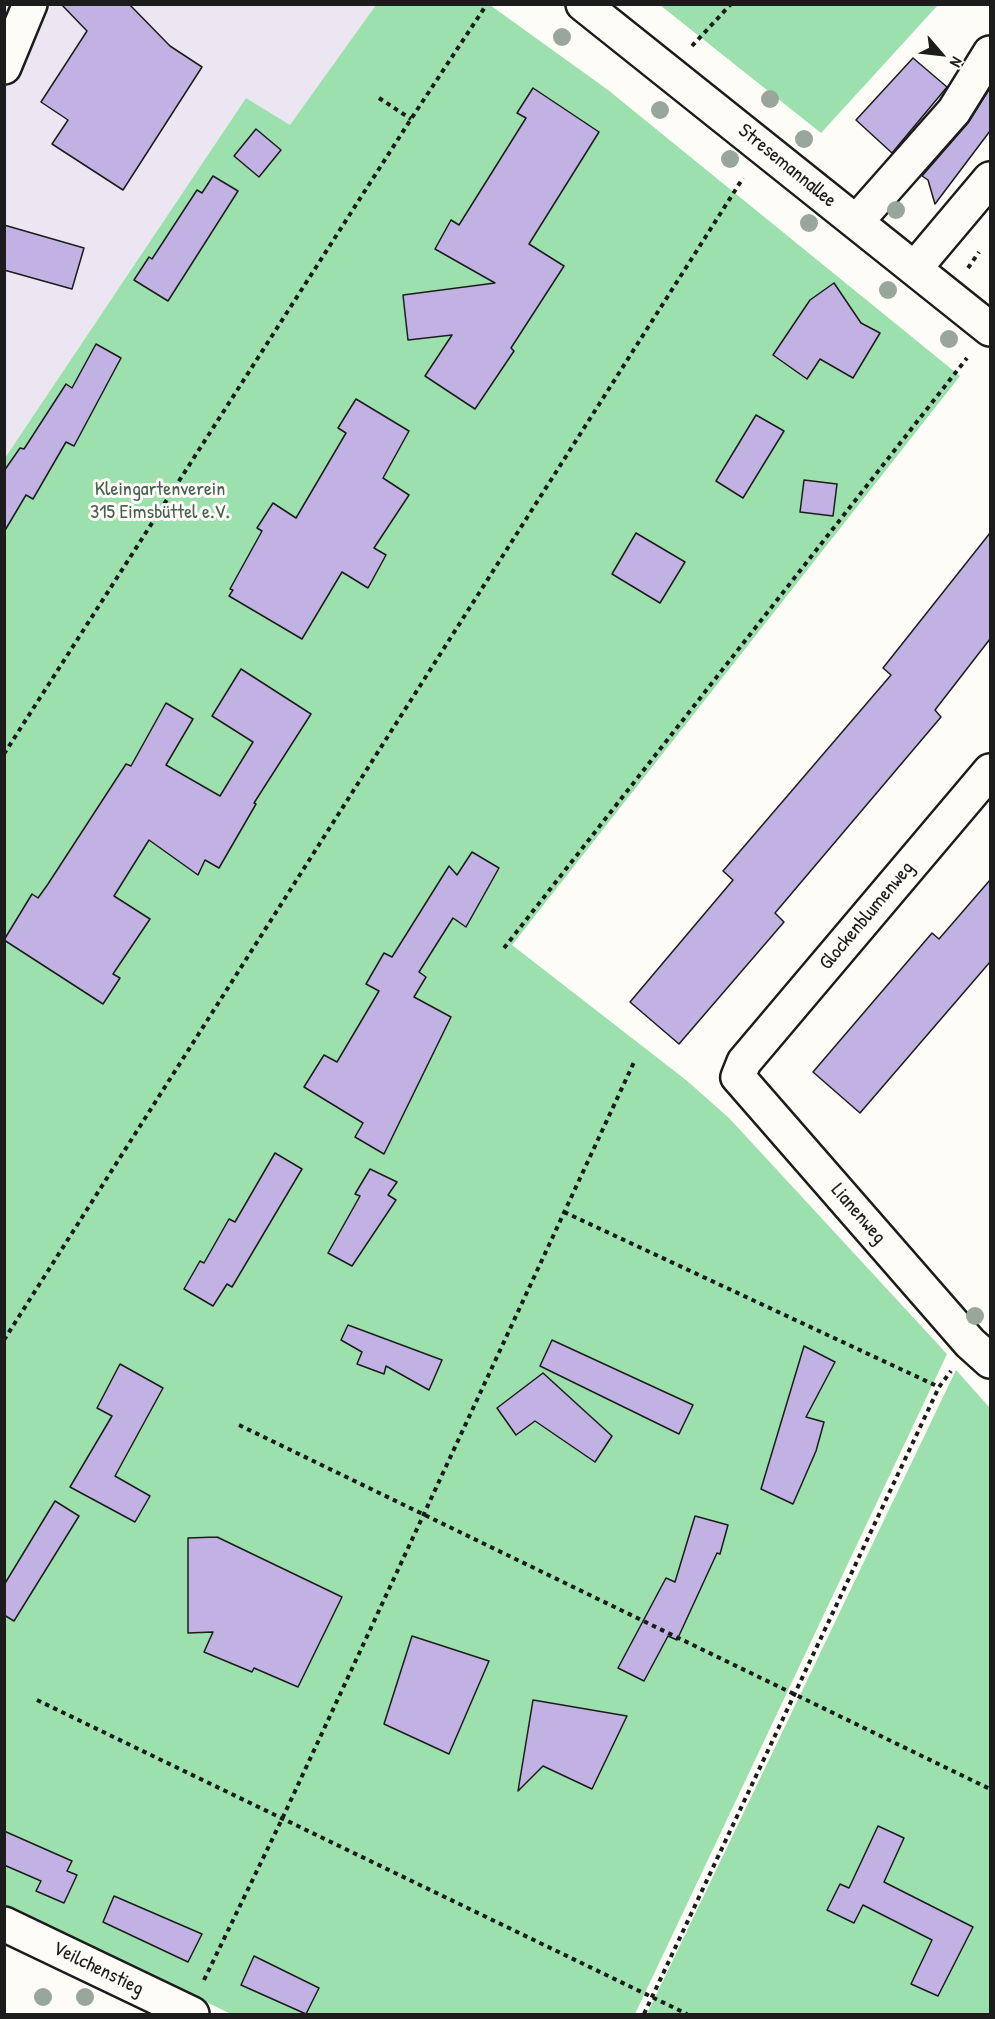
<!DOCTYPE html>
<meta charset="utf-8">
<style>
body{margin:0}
#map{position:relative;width:995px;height:2019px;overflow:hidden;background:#fdfcf7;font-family:"Patrick Hand",sans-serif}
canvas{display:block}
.frame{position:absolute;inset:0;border:6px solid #1c1c1c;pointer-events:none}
.north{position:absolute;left:911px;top:24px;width:60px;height:60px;-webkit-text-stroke:4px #fdfcf7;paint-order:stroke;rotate:118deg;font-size:16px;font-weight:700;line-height:24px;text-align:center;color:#1c1c1c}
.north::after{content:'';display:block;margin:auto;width:21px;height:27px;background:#1c1c1c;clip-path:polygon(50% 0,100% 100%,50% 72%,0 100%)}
</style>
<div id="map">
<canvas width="995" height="2019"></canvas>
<div class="frame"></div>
<div class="north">N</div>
</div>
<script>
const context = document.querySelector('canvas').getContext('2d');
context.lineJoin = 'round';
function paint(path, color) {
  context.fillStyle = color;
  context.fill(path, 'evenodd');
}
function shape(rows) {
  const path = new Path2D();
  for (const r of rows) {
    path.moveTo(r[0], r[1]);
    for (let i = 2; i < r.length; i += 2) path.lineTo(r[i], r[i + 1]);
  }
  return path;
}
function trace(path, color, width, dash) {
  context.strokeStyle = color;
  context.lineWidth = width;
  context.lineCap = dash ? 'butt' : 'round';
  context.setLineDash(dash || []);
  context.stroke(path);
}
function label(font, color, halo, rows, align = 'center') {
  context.font = font + ' "Patrick Hand",sans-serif';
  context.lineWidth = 6;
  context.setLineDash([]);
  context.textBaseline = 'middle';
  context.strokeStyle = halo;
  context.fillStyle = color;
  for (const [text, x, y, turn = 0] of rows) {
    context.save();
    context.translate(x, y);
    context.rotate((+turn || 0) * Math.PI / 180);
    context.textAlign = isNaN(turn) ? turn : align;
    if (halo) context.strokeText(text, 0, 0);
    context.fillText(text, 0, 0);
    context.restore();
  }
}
paint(shape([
 [5,5,376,5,290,126,246,98,5,458]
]), '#ebe6f1');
paint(shape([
 [376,5,490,5,608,90,960,376,512,945,686,1080,729,1118,947,1354,635,2014,231,2014,5,1905,5,458,246,98,290,125],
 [660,5,938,5,821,133],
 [956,1370,990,1408,990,2014,647,2014]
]), '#9be0ad');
const building = shape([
 [61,4,129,4,170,46,202,67,123,190,52,144,68,120,41,102,87,31,61,4],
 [913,58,947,87,892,153,856,120,913,58],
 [533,88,599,132,529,244,564,266,511,348,514,351,475,409,425,376,452,335,408,340,403,295,495,283,435,249,451,220,459,225,526,118,517,113,533,88],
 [990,88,990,131,935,204,928,180,922,176,968,123,990,88],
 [256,129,281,150,259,177,234,156,256,129],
 [213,176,238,191,168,301,134,280,149,257,152,259,197,190,202,193,213,176],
 [4,225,84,248,72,289,4,270,4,225],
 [834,283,861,323,880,333,853,378,820,359,807,379,773,355,810,300,834,283],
 [96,344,121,358,74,446,66,442,33,499,26,495,4,532,4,471,20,448,24,449,66,384,72,388,96,344],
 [356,399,409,431,383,478,409,495,374,548,386,555,368,588,342,572,302,639,229,596,233,590,230,589,262,531,257,528,273,503,296,518,346,433,338,428,356,399],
 [756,415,784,431,743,498,716,481,756,415],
 [804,480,837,484,833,516,800,512,804,480],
 [636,533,685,562,660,603,612,574,636,533],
 [990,533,990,639,935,710,941,717,775,913,784,922,679,1044,630,1002,733,880,723,871,891,675,883,668,990,533],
 [241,669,311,714,254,803,256,804,219,868,205,860,198,875,149,840,114,896,150,919,113,974,120,978,103,1004,4,940,32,894,38,898,48,884,126,764,131,766,166,703,193,719,166,765,220,796,253,742,212,716,241,669],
 [472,852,499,868,466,927,453,918,419,972,426,977,414,997,451,1017,384,1154,355,1137,363,1123,304,1087,324,1055,337,1062,379,991,366,984,384,953,392,957,449,866,457,875,472,852],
 [990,880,990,962,860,1113,813,1072,932,933,939,939,990,880],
 [275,1153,302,1169,232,1287,227,1284,213,1306,184,1289,200,1261,204,1263,229,1219,235,1222,275,1153],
 [370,1169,397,1182,388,1195,396,1200,352,1266,328,1253,360,1196,355,1194,370,1169],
 [348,1325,442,1360,429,1390,386,1366,384,1374,357,1364,362,1352,341,1340,348,1325],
 [552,1340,693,1405,679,1434,540,1366,552,1340],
 [804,1346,835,1362,806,1417,824,1422,816,1451,793,1504,761,1489,804,1346],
 [120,1364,163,1388,115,1476,150,1496,135,1522,70,1487,112,1416,97,1408,120,1364],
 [543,1373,612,1436,595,1462,535,1421,516,1435,497,1408,543,1373],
 [55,1501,79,1516,14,1621,4,1615,4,1585,55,1501],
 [695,1516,728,1525,720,1554,717,1553,677,1640,668,1636,644,1681,618,1668,666,1578,675,1582,695,1516],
 [217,1537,342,1597,298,1687,254,1668,252,1672,204,1652,213,1632,188,1633,188,1538,217,1537],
 [412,1636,489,1661,449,1754,384,1724,412,1636],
 [533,1700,627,1716,592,1789,543,1766,518,1791,533,1700],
 [878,1826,904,1838,884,1882,973,1927,938,1996,911,1984,932,1940,863,1905,854,1923,827,1910,840,1884,849,1888,878,1826],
 [4,1831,72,1861,67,1871,77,1875,64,1903,36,1891,41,1881,4,1865,4,1831],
 [114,1896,202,1934,188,1962,103,1922,114,1896],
 [254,1956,319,1988,306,2014,241,1985,254,1956]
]);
paint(building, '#c1b2e3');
trace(building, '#1c1c1c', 1.5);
const minor = shape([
 [583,4,990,329],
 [4,67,30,4],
 [856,222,954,111,990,53],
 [915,268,990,179],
 [990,771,744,1062,738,1077,970,1343,990,1361],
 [4,1924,192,2014]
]);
trace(minor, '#1c1c1c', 38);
trace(shape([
 [692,46,731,4],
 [379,98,411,119],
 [968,268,979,252],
 [4,754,411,119,487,4],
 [504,948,967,358],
 [564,1212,939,1387],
 [4,1340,743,178],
 [239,1425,990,1789],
 [37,1700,687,2014],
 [204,1980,283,1817,635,1060],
 [644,2014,939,1387,951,1371]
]), '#1c1c1c', 4, [4.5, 4.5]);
trace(minor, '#fdfcf7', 33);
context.fillStyle = '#99a79b';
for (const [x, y] of [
 [562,37],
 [770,99],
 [660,110],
 [804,139],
 [730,159],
 [896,210],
 [809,223],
 [888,290],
 [949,339],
 [975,1316],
 [43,1997],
 [85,1997]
]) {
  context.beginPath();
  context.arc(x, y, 9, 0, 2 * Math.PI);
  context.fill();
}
label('20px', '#1c1c1c', '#fdfcf7', [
 ["Stresemannallee",787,166,39],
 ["Glockenblumenweg",867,916,-50],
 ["Lianenweg",858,1214,49],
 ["Veilchenstieg",98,1969,26]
]);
label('20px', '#48614f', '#fdfcf7', [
 ["Kleingartenverein",160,490],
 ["315 Eimsbüttel e.V.",160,513]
]);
</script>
